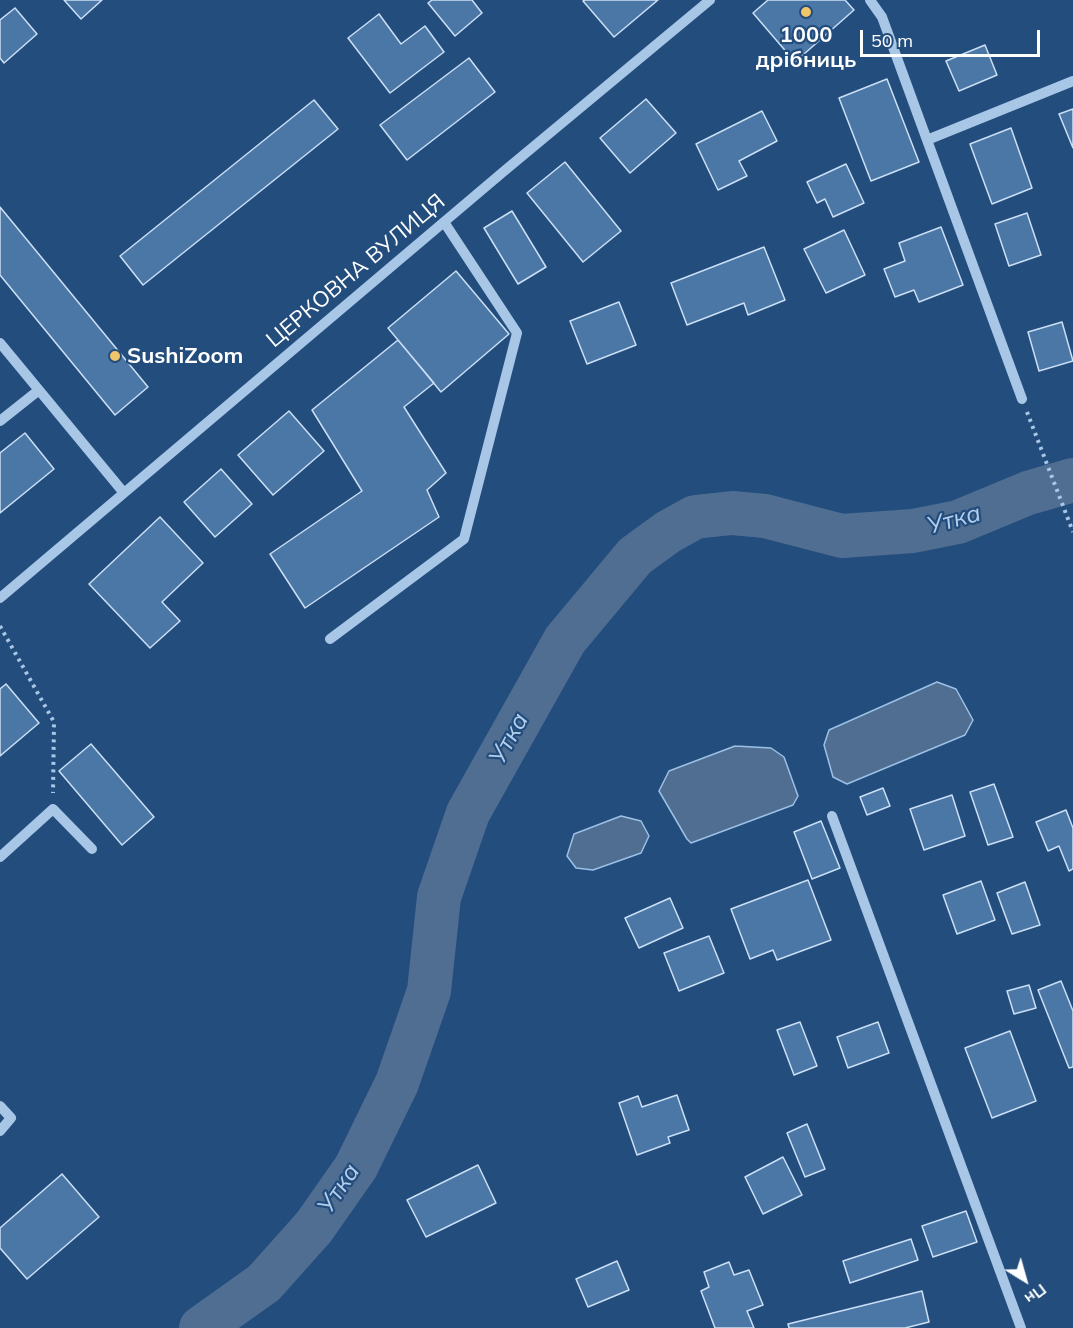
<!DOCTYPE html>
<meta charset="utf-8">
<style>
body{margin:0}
#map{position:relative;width:1073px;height:1328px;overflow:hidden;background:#234d7d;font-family:Mulish,sans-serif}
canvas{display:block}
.north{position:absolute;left:995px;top:1250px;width:60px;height:60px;-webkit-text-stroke:4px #234d7d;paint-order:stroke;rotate:143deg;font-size:16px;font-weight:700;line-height:24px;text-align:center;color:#fff}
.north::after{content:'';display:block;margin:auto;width:21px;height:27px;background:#fff;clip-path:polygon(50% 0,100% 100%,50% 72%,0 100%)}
.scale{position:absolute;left:860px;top:30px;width:180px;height:27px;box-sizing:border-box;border:3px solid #fff;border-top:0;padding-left:8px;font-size:18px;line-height:21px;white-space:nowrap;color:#fff;-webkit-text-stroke:4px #234d7d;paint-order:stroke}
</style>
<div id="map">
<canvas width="1073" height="1328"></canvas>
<div class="north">Пн</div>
<div class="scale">50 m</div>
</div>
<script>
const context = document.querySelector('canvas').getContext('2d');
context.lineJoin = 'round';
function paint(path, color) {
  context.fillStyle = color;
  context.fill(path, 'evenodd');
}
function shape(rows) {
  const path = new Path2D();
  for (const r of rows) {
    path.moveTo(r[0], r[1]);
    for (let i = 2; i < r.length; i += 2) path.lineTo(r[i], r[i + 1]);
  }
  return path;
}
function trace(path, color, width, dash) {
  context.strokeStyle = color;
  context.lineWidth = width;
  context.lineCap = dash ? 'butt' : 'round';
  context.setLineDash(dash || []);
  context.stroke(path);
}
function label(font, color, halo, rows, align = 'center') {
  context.font = font + ' Mulish,sans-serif';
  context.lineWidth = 4.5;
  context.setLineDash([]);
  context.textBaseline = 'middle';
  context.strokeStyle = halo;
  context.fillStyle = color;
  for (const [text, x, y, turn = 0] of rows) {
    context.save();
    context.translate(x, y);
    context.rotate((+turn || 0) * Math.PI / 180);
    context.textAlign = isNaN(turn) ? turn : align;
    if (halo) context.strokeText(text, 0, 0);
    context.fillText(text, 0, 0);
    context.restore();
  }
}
const water = shape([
 [937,682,956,689,973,720,965,735,847,784,833,777,824,745,829,730,937,682],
 [735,746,771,748,784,757,798,796,793,805,691,843,687,839,659,791,669,771,735,746],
 [621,816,641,821,649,836,641,853,593,870,576,868,567,856,574,834,621,816]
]);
paint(water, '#506e91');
trace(water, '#9cc1e7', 1.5);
trace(shape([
 [201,1328,264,1283,314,1227,356,1167,397,1083,429,991,439,897,468,813,565,640,635,556,668,532,695,517,732,513,765,516,842,536,913,531,958,522,1028,493,1073,480]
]), '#506e91', 44);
const building = shape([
 [64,0,102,0,81,19,64,0],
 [432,0,472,0,482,13,455,36,428,3,432,0],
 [585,0,658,0,614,37,583,1,585,0],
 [768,0,845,0,854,10,795,62,753,13,768,0],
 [15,8,37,34,4,63,0,58,0,20,15,8],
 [379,14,401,44,425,26,444,52,390,93,348,38,379,14],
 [985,45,997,75,959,91,946,61,985,45],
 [469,58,495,92,407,160,380,125,469,58],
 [887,79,919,162,871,181,839,98,887,79],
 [646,99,676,133,630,173,600,138,646,99],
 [314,100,338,129,143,285,120,256,314,100],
 [1073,109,1073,148,1059,114,1073,109],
 [762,111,777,141,739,161,747,176,718,190,696,144,762,111],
 [1011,128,1032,188,992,204,970,144,1011,128],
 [565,162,621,231,583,262,527,193,565,162],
 [846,164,864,203,833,217,825,199,817,203,807,182,846,164],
 [0,207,148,387,115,415,0,275,0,207],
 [512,211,546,267,518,284,484,228,512,211],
 [1027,213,1041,255,1009,266,995,224,1027,213],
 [941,227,963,285,919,302,914,290,895,297,884,269,905,261,899,243,941,227],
 [844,230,865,275,826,293,804,249,844,230],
 [764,247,785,300,748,315,744,303,687,325,671,283,764,247],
 [456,271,509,334,441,392,388,328,456,271],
 [619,302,636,345,587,364,570,321,619,302],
 [1062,322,1073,361,1039,371,1028,332,1062,322],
 [398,340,434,383,404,407,446,473,427,490,439,517,305,608,270,554,362,491,312,410,398,340],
 [289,411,324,451,273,495,238,455,289,411],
 [25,433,54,469,0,513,0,453,25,433],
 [221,469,252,504,215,537,184,502,221,469],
 [160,517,203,563,162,602,180,621,150,648,89,584,160,517],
 [6,684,39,723,0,756,0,689,6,684],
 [91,744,154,817,122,845,59,771,91,744],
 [994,784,1013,837,988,845,970,792,994,784],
 [883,788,890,806,867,815,860,797,883,788],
 [952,795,965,836,924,850,910,809,952,795],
 [1066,810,1073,828,1073,869,1069,871,1059,846,1048,851,1036,822,1066,810],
 [821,821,840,868,812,879,794,832,821,821],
 [808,880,831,940,777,960,773,950,750,959,731,909,808,880],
 [981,881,995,920,957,934,943,895,981,881],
 [1025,882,1040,925,1012,934,997,893,1025,882],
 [670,898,683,928,639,948,625,918,670,898],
 [709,936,724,973,679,991,664,953,709,936],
 [1061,981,1073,1011,1073,1067,1069,1068,1038,990,1061,981],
 [1029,985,1036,1008,1014,1014,1007,991,1029,985],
 [800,1022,817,1066,794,1075,777,1030,800,1022],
 [878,1022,889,1053,848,1068,837,1037,878,1022],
 [1010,1031,1036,1101,992,1118,965,1048,1010,1031],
 [677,1095,689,1130,668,1137,670,1143,637,1155,619,1103,638,1096,642,1107,677,1095],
 [807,1124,825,1169,805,1177,787,1133,807,1124],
 [783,1157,802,1195,763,1214,745,1177,783,1157],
 [478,1165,496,1203,426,1237,407,1200,478,1165],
 [62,1174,99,1217,27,1279,0,1248,0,1228,62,1174],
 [966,1211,977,1242,933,1257,922,1226,966,1211],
 [911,1239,918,1260,850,1283,843,1261,911,1239],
 [617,1261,629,1290,588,1307,576,1279,617,1261],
 [729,1262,734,1275,749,1270,763,1305,747,1311,754,1328,715,1328,701,1291,709,1287,704,1272,729,1262],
 [922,1291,929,1322,905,1328,789,1328,788,1324,922,1291]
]);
paint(building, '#4b77a6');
trace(building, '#cbdff5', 1.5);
trace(shape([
 [1027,412,1073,532],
 [0,626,54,722,53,793]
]), '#a8c6e6', 4, [3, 4.5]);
trace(shape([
 [870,0,882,17,927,140,1073,81],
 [927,140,1022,399],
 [0,343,124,493],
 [0,421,39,390],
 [0,598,503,172,710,0],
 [330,639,464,539,517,333,444,222],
 [832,816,1021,1328],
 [0,857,53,809,92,849],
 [0,1106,11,1118,0,1131]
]), '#a8c6e6', 10);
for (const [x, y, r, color] of [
 [806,12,6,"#f1c66a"],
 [115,356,6,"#f1c66a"]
]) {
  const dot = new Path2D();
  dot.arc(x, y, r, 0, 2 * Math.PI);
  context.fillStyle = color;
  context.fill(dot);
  trace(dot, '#234d7d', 2);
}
label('bold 22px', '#fff', '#234d7d', [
 ["1000",806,35],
 ["дрібниць",806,60],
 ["SushiZoom",127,356,"left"]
]);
label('22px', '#fff', '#234d7d', [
 ["ЦЕРКОВНА ВУЛИЦЯ",356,271,-40]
]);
label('italic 24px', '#b3cfee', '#234d7d', [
 ["Утка",954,520,-15],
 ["Утка",509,739,-61],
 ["Утка",339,1189,-56]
]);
</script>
